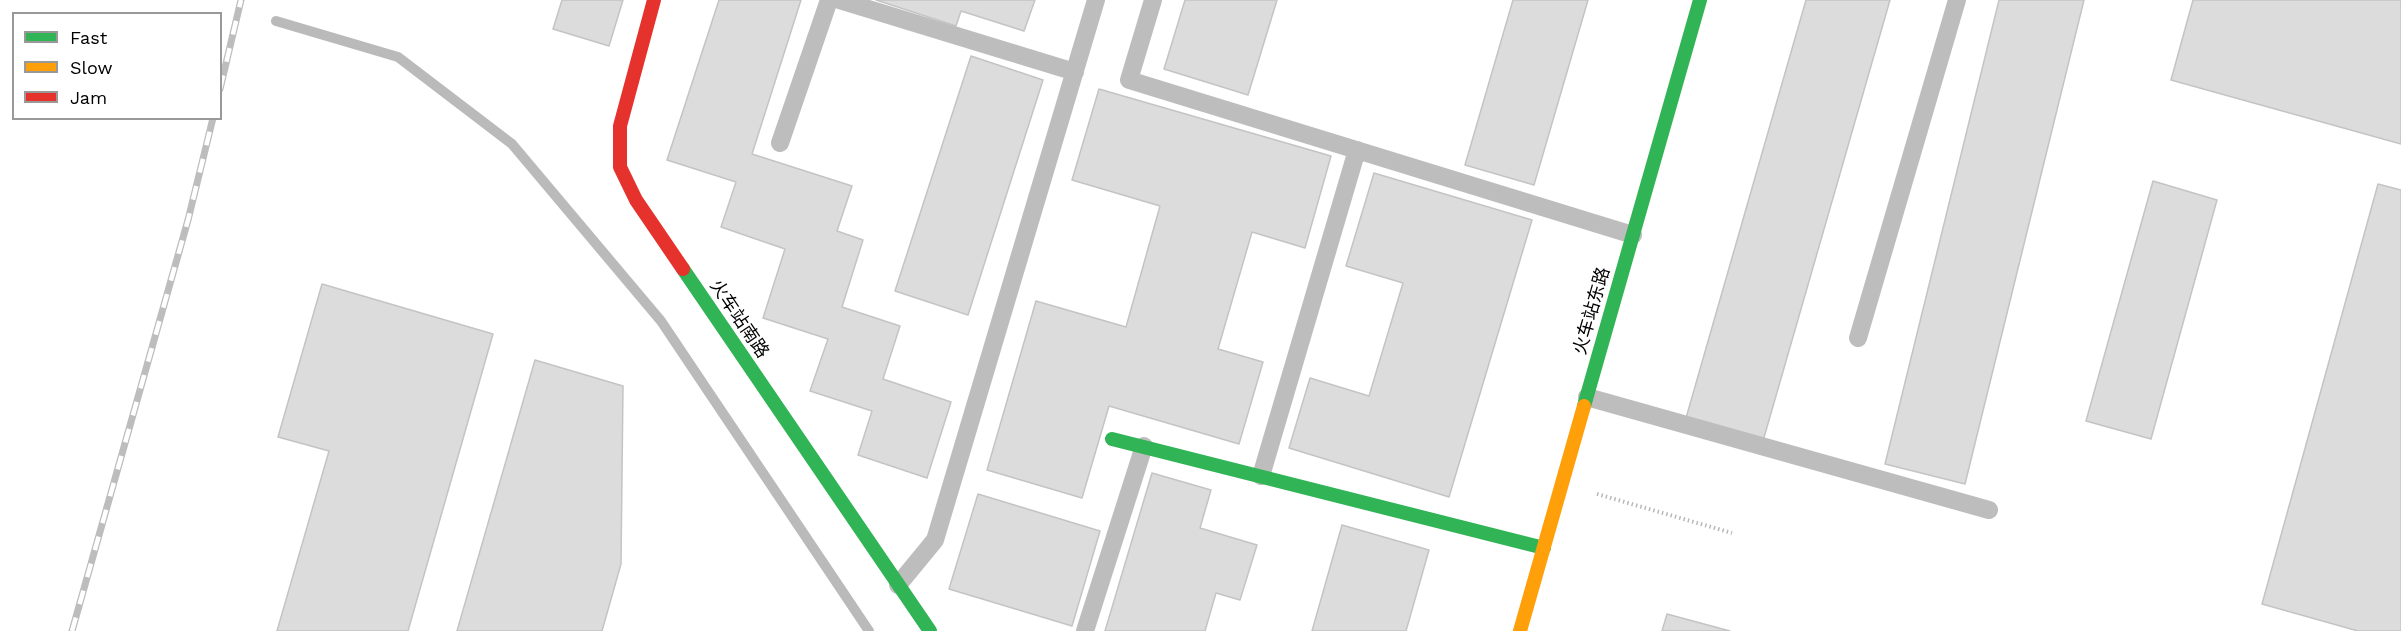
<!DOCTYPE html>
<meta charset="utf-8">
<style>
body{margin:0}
#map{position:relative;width:2401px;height:631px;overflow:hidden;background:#fff;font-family:"Work Sans",sans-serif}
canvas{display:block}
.legend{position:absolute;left:12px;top:12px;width:210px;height:108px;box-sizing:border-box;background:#fff;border:2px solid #999;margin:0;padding:8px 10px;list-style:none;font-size:18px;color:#000}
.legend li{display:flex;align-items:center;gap:12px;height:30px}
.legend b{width:30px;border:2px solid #999}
</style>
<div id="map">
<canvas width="2401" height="631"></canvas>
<ul class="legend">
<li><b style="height:8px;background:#30b455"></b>Fast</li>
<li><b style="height:8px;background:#ff9f0a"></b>Slow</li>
<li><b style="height:8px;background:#e5322d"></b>Jam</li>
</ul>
</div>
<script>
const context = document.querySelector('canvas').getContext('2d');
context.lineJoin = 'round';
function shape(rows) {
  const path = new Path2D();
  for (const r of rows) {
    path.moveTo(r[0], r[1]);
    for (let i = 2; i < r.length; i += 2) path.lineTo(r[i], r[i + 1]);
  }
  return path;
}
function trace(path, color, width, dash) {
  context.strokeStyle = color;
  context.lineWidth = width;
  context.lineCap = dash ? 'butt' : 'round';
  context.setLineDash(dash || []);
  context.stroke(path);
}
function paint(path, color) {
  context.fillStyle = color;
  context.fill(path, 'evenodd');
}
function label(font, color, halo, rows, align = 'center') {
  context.font = font + ' "Work Sans","Noto Sans SC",sans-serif';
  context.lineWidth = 4.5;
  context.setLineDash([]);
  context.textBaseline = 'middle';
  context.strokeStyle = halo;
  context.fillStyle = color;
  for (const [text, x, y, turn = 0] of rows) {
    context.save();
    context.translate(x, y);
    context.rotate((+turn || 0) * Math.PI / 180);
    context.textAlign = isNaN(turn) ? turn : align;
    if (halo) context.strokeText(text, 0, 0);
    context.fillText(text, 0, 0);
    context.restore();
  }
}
trace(shape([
 [276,21,398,57,512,144,661,321,869,631]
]), '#bababa', 10);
const building = shape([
 [562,0,623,0,609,46,553,29,562,0],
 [719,0,801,0,752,154,852,186,837,231,863,240,842,307,900,326,883,379,951,402,927,478,858,455,872,411,810,391,828,339,763,318,785,249,721,227,736,182,667,160,719,0],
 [876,0,1035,0,1024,31,961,11,956,26,876,0],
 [1185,0,1277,0,1248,95,1164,69,1185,0],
 [1513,0,1588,0,1534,185,1465,165,1513,0],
 [1806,0,1890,0,1763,441,1686,418,1806,0],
 [1999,0,2084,0,1965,484,1885,464,1999,0],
 [2193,0,2401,0,2401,144,2171,80,2193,0],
 [971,56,1043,80,968,315,895,291,971,56],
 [1099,89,1331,156,1305,248,1252,232,1218,349,1263,362,1239,444,1109,406,1082,498,987,470,1036,301,1126,327,1160,206,1072,180,1099,89],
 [1374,173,1532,220,1449,497,1289,448,1310,378,1369,396,1403,283,1346,266,1374,173],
 [2153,181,2217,200,2151,439,2086,421,2153,181],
 [2378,184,2401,190,2401,631,2358,631,2262,604,2378,184],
 [322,284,493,334,408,631,277,631,329,451,278,437,322,284],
 [535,360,623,386,621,564,602,631,457,631,535,360],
 [1152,473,1211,490,1200,528,1257,545,1240,600,1216,593,1205,631,1105,631,1152,473],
 [978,494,1100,531,1072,626,949,589,978,494],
 [1342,525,1429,550,1406,631,1312,631,1342,525],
 [1667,614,1730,631,1662,631,1667,614]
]);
paint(building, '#dcdcdc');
trace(building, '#c4c4c4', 1.5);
trace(shape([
 [1597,494,1732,533]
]), '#b8b8b8', 4, [1.5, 3]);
trace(shape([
 [839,0,1075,72],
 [1153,0,1129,80,1633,235],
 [780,143,829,0],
 [1858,338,1957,0],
 [1587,397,1989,510],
 [1261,476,1357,150],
 [898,585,935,540,1096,0],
 [1085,631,1144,446]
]), '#bdbdbd', 18);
trace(shape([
 [683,269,930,631],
 [1584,406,1700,0],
 [1112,439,1544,548]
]), '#30b455', 14);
trace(shape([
 [1520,631,1584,406]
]), '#ff9f0a', 14);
trace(shape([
 [654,0,620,126,620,167,636,200,683,269]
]), '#e5322d', 14);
const rail = shape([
 [220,89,241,0],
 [72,631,188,220,213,118]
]);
trace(rail, '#bdbdbd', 7);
trace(rail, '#fff', 4.5, [14]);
label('18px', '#000', '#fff', [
 ["火车站东路",1592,311,-74],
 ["火车站南路",739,319,56]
]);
</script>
